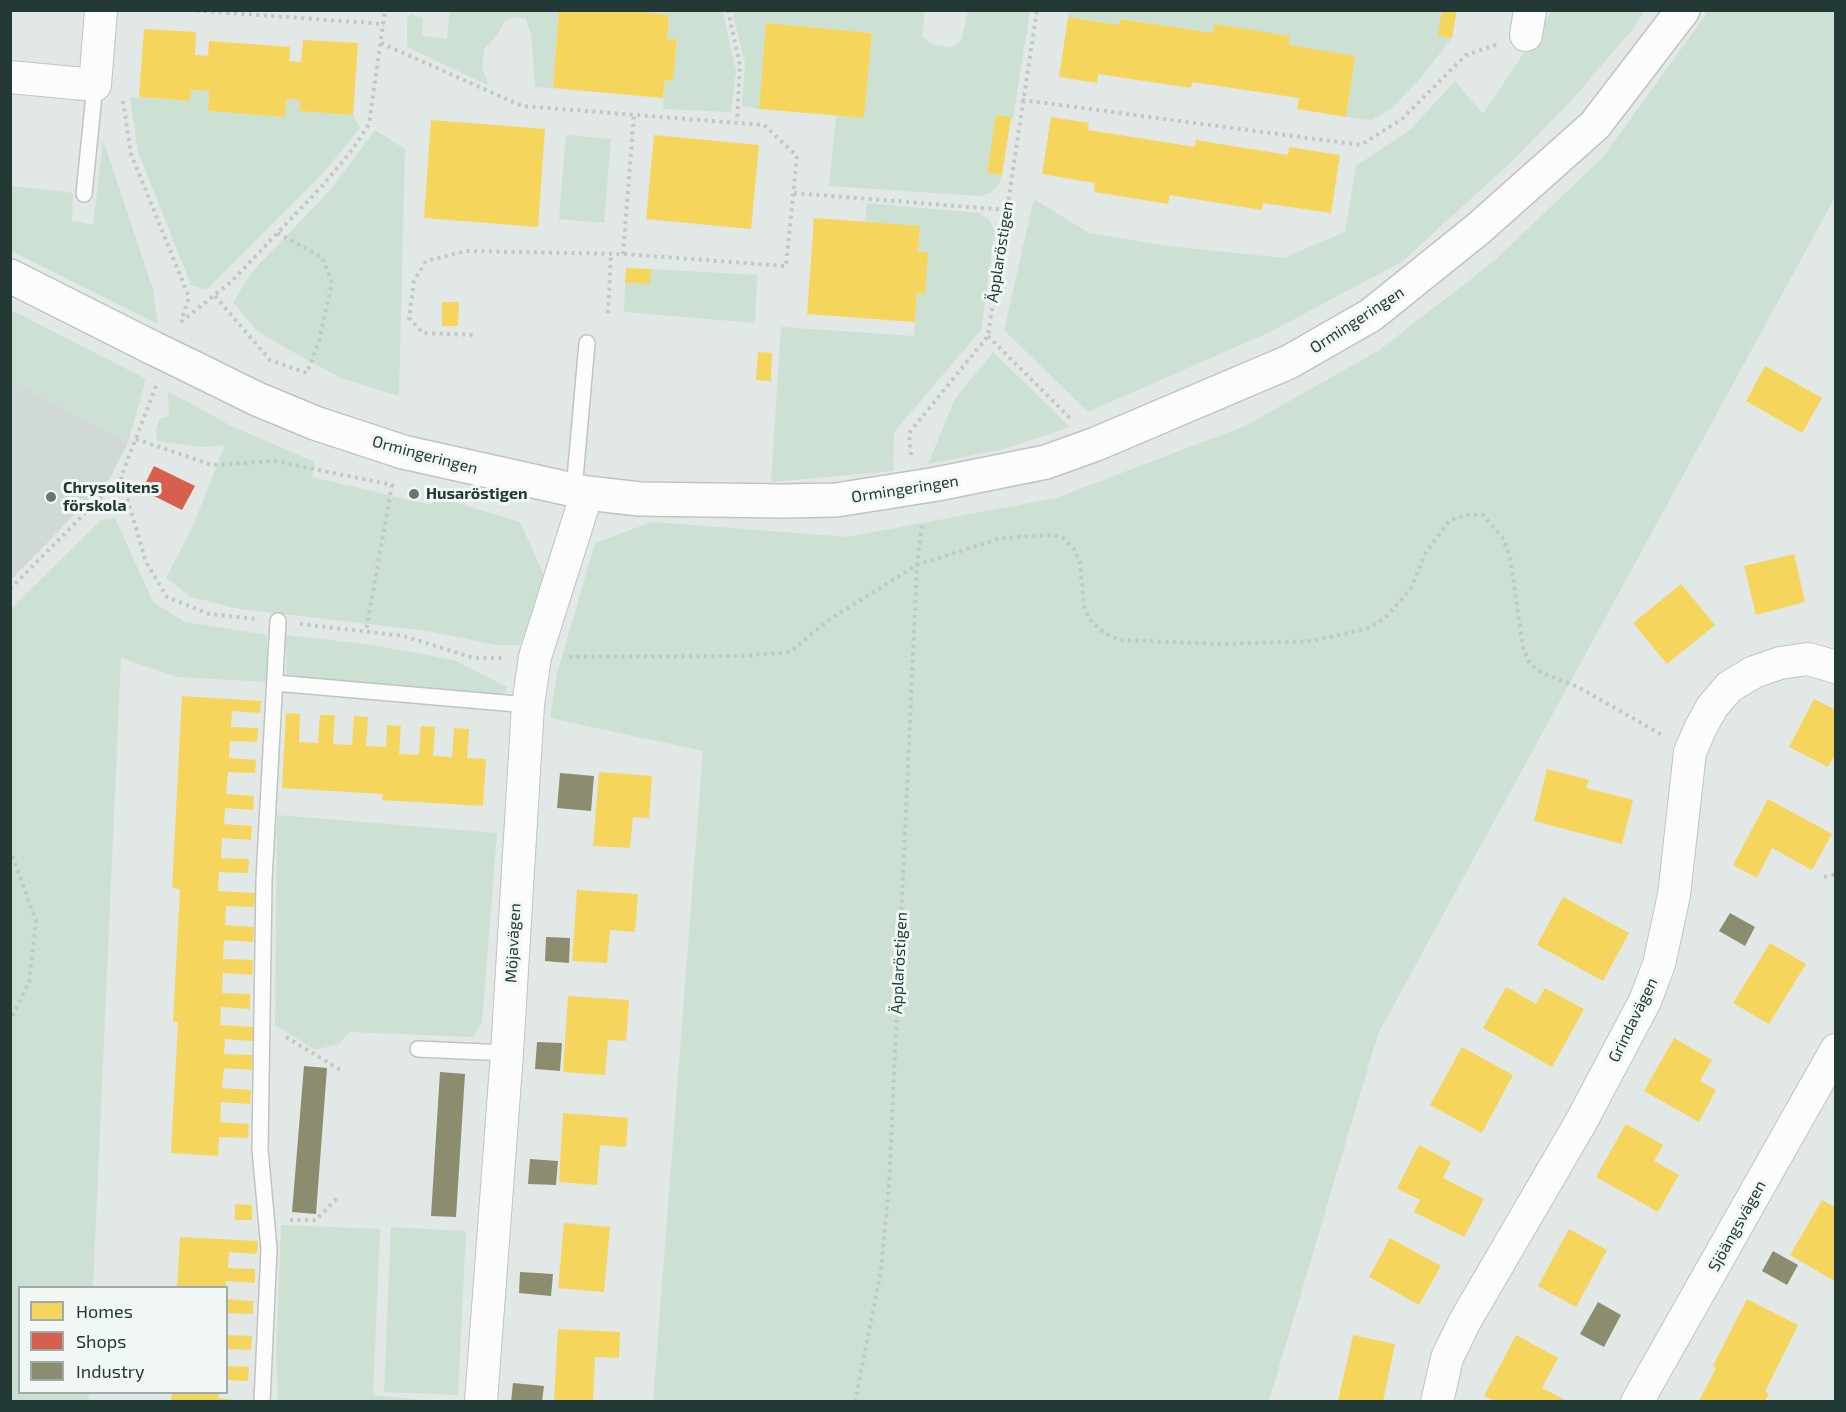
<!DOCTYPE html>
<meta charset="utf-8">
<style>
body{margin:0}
#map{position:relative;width:1846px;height:1412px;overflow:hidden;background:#e2e8e6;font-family:"Exo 2",sans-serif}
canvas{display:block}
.frame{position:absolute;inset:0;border:12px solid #223935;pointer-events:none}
.legend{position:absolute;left:18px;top:1286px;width:210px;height:108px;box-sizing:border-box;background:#f0f7f4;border:2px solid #9eaba8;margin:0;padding:8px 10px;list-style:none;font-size:18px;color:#223935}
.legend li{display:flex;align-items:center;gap:12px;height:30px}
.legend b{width:30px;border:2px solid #9eaba8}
</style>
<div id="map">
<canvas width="1846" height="1412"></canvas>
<div class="frame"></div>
<ul class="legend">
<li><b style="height:16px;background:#f6d55c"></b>Homes</li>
<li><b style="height:16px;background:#d6604d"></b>Shops</li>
<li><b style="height:16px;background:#8c8c6e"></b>Industry</li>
</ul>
</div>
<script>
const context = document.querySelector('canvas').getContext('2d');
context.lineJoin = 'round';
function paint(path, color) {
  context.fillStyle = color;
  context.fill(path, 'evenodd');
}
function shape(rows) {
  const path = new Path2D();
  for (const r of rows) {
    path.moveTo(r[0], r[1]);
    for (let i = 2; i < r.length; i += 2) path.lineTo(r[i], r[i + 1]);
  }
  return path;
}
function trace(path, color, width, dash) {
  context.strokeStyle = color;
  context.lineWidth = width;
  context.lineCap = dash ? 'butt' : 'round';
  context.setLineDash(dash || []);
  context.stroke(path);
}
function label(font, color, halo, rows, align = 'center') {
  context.font = font + ' "Exo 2",sans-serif';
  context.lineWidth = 6;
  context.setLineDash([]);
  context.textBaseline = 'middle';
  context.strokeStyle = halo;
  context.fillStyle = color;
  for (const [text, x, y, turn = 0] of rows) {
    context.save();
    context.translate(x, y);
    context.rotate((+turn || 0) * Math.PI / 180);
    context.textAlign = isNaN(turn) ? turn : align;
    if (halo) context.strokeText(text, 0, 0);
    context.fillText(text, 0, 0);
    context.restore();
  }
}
paint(shape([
 [11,380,128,443,110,478,11,580]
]), '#d1d9d6');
paint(shape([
 [1069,10,1442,11,1439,36,1452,38,1417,82,1392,108,1372,120,1346,117,1355,56,1289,45,1290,36,1214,25,1213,33,1121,19,1119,25,1068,17],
 [1709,10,1835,11,1835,197,1378,1034,1269,1401,653,1401,703,751,550,718,557,674,595,543,652,522,847,537,1056,498,1245,426,1378,351,1494,261,1603,157],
 [450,11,559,11,553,88,535,87,531,34,526,19,513,17,504,22,498,34,484,49,482,67,489,86,407,47,407,17,412,14,423,18,422,36,447,39],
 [623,11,723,11,736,72,731,112,663,109,665,80,673,81,677,40,667,39,669,15],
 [732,11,925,11,922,36,931,44,951,48,961,41,968,11,1030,11,1013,118,997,115,987,173,1002,175,998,186,990,193,980,196,829,186,836,116,864,118,872,33,767,23,759,109,742,106,745,63],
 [1552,11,1645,11,1631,31,1571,101,1512,161,1403,261,1272,331,1088,412,1004,330,1034,199,1089,233,1167,246,1284,258,1345,232,1356,166,1410,130,1455,81,1483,114],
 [191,90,209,91,208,111,285,117,286,99,300,100,299,111,353,115,360,128,324,172,206,290,191,285,138,152,130,97,190,101],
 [375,130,405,149,399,396,341,378,300,356,257,331,233,302,252,272,331,189],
 [566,135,611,139,604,223,559,219],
 [103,140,153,290,158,324,11,251,11,186,73,193,72,221,93,225],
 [867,203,979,213,989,220,995,231,981,330,894,432,893,471,771,482,781,327,914,336,917,293,925,294,927,252,918,252,920,227,865,222],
 [651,269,757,275,755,323,624,312,625,283,650,284],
 [11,310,146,379,128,443,11,380],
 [993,352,1070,427,1004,449,928,464,955,399],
 [168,391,231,426,315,462,312,477,431,505,434,496,520,522,545,578,520,645,495,645,429,631,240,609,191,597,166,578,193,526,225,445,201,447,157,441,156,430,159,419,169,416],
 [115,518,153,602,185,622,267,635,267,682,178,677,121,658,93,1287,20,1288,20,1392,89,1393,88,1401,11,1401,11,609,101,520],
 [286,635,372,645,454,660,507,687,501,704,287,684],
 [277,815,497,833,482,1022,473,1037,350,1032,339,1044,315,1050,275,1025],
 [281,1225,380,1229,373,1395,432,1401,278,1401,276,1358],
 [391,1227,466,1231,458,1395,384,1392]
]), '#cce0d4');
paint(shape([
 [559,10,623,10,669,15,667,39,677,39,673,81,665,80,663,98,553,88],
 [1442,10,1457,10,1452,38,1438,36],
 [1068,17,1119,25,1120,19,1213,33,1214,24,1290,36,1289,45,1355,56,1346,117,1297,109,1299,98,1192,82,1191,88,1098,74,1097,83,1059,77],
 [766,23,872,33,864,118,759,109],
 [144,29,196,32,195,55,208,56,209,41,290,47,289,61,301,62,303,40,358,43,353,115,299,111,300,100,286,99,285,117,208,111,209,91,191,90,190,101,139,97],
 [996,115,1011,117,1002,175,987,173],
 [1051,117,1089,123,1088,130,1195,147,1196,140,1288,155,1289,147,1340,155,1331,213,1263,203,1262,210,1170,195,1168,204,1094,192,1095,183,1042,174],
 [431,120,545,129,538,227,424,218],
 [654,135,759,145,751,229,646,219],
 [814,218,920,226,918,252,928,252,925,294,917,293,915,322,807,314],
 [626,268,651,269,650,284,625,283],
 [442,302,459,302,458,326,442,326],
 [758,352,772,353,771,381,756,380],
 [1765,366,1822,398,1802,433,1746,401],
 [1794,554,1805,602,1756,615,1744,566],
 [1681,584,1715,625,1667,664,1633,623],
 [182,696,261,701,260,713,232,711,231,727,258,728,257,742,230,741,229,758,256,760,255,773,228,772,226,794,254,796,253,810,225,808,224,824,252,826,251,840,222,838,221,858,249,859,248,873,219,872,218,891,255,893,254,907,226,906,225,925,254,927,253,942,224,940,223,959,253,960,252,975,223,973,222,993,250,994,250,1009,221,1007,220,1025,254,1027,253,1041,225,1039,224,1054,253,1055,252,1070,224,1068,222,1088,251,1090,250,1104,221,1102,220,1122,249,1124,248,1138,219,1137,218,1156,171,1153,178,1022,173,1022,180,889,172,888],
 [1814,699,1836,710,1836,753,1828,767,1789,747],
 [286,713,300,714,299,742,318,743,320,715,335,715,333,744,352,745,354,716,368,717,366,746,386,747,387,725,401,726,399,754,419,755,421,726,435,727,433,756,452,757,454,728,469,729,467,758,486,759,483,806,382,800,383,794,282,788],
 [1547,769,1589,780,1586,788,1633,800,1622,844,1534,821],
 [599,772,652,776,649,818,633,817,630,848,593,846],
 [1768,799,1832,834,1812,870,1772,848,1757,878,1733,865],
 [577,890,638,894,635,932,610,930,607,963,572,961],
 [1563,897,1629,933,1603,981,1537,945],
 [1770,943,1806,964,1769,1024,1733,1003],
 [1506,987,1536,1004,1545,988,1584,1009,1552,1067,1483,1028],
 [568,996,629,1000,626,1041,608,1040,605,1075,563,1072],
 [1674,1038,1712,1060,1700,1081,1716,1090,1699,1122,1644,1091],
 [1462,1047,1513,1075,1482,1133,1430,1105],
 [563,1113,628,1118,626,1147,600,1145,597,1185,559,1182],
 [1626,1124,1663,1145,1654,1161,1679,1175,1658,1212,1596,1177],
 [1419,1145,1451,1162,1443,1178,1484,1199,1464,1237,1414,1212,1420,1200,1397,1189],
 [1822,1200,1836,1208,1836,1275,1833,1280,1790,1255],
 [235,1204,252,1205,252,1220,235,1220],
 [564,1223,610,1227,604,1292,558,1288],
 [1569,1229,1607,1250,1576,1307,1538,1286],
 [180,1237,258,1241,257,1254,229,1252,228,1268,255,1269,255,1283,226,1281,226,1287,177,1287],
 [1390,1238,1441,1266,1419,1305,1369,1277],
 [226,1299,253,1301,253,1314,226,1313],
 [1747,1299,1798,1325,1765,1392,1769,1394,1765,1401,1699,1401,1716,1368,1713,1366],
 [558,1329,620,1332,619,1358,595,1357,593,1401,554,1401],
 [226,1335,252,1336,251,1350,226,1349],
 [1353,1335,1395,1344,1383,1401,1338,1401],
 [1516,1335,1558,1358,1542,1388,1567,1401,1495,1401,1484,1396],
 [226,1366,249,1367,248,1381,226,1380],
 [172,1392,219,1392,218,1398,243,1401,171,1401]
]), '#f6d55c');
paint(shape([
 [154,466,195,486,182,510,142,490]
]), '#d6604d');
paint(shape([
 [560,773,594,776,591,811,557,808],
 [1730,913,1755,927,1745,946,1719,931],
 [546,937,570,938,569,963,545,961],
 [537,1042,562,1043,560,1071,535,1069],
 [304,1066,327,1068,316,1214,292,1212],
 [440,1072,465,1074,456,1217,431,1216],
 [530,1159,558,1161,556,1185,528,1184],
 [1773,1251,1798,1265,1787,1285,1762,1271],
 [520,1272,553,1274,551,1296,519,1293],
 [1598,1302,1621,1315,1604,1347,1580,1334],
 [513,1383,544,1386,542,1402,511,1402]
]), '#8c8c6e');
const service = shape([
 [84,194,95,85],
 [574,490,587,343],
 [275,683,528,705],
 [418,1049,507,1053],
 [262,1402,269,1249,260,1149,264,880,278,621]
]);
const minor = shape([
 [1526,35,1530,10],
 [10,77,95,85,101,10],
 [481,1402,507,1053,528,705,535,657,587,493],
 [1437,1402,1447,1358,1465,1321,1581,1122,1645,1001,1659,964,1674,895,1690,752,1701,727,1712,707,1729,687,1754,672,1780,663,1808,659,1836,667],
 [1637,1402,1836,1050]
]);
const tertiary = shape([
 [10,276,153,348],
 [188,365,257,399,315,423,403,452,587,493,640,499,783,501,836,500,887,492],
 [937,484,1046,462,1096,444,1289,362,1371,315,1478,229,1595,125,1683,10]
]);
trace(service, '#bfc4c3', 18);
trace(minor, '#bfc4c3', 34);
trace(tertiary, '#bfc4c3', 36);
trace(shape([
 [189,10,384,24],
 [728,10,740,65,737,121],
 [381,43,522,106,764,125,797,156,786,266,623,254,466,251,426,261,414,281,409,318,423,333,477,335],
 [1022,100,1361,145,1402,119,1466,55,1498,44],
 [123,101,131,154,189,297,181,321],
 [794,193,1007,210],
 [623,254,634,115],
 [215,296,270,360,307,373,319,341,332,283,322,257,277,233],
 [608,313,611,254],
 [181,322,232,281,323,185,352,150,369,124,385,10],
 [988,336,1070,418],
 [156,386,121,477,146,562,167,597,209,614,256,619],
 [136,439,212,465,275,461,392,485,366,631],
 [911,455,909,433,988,336,1037,10],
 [10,589,121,477],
 [300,624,404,636,474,658,504,658],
 [569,657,740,656,790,652,830,619,917,565,1001,538,1052,535,1063,538,1074,549,1080,562,1084,606,1089,618,1100,630,1118,640,1222,644,1312,641,1370,628,1388,615,1411,588,1426,552,1449,521,1465,515,1483,515,1502,537,1510,556,1523,648,1530,664,1542,673,1578,687,1664,736],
 [10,849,36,921,29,982,10,1021],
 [1824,877,1836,874],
 [286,1037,344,1072],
 [290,1220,316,1220,337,1198],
 [855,1402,881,1270,889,1186,917,565,922,523]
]), '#bfc8c5', 4, [3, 4.5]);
trace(service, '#fbfcfb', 15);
trace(minor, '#fbfcfb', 32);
trace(tertiary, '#fbfcfb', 33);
const tertiaryBridge = shape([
 [153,348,188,365],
 [887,492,937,484]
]);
trace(tertiaryBridge, '#bfc4c3', 36, []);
trace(tertiaryBridge, '#fbfcfb', 33);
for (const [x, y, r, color] of [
 [414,494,6,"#657673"],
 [51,497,6,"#657673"]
]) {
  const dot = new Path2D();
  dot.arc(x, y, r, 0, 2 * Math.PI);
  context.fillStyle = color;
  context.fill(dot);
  trace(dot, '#f0f7f4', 2);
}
label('16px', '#223935', '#f0f7f4', [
 ["Äpplaröstigen",1000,252,-81],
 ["Ormingeringen",1357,320,-33],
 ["Ormingeringen",425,455,15],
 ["Ormingeringen",905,489,-9],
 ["Möjavägen",513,943,-87],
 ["Äpplaröstigen",899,963,-87],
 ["Grindavägen",1633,1020,-64],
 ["Sjöängsvägen",1737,1226,-61]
]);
label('bold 16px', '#223935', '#f0f7f4', [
 ["Chrysolitens",63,488],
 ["förskola",63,506],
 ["Husaröstigen",426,494]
], 'left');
</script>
